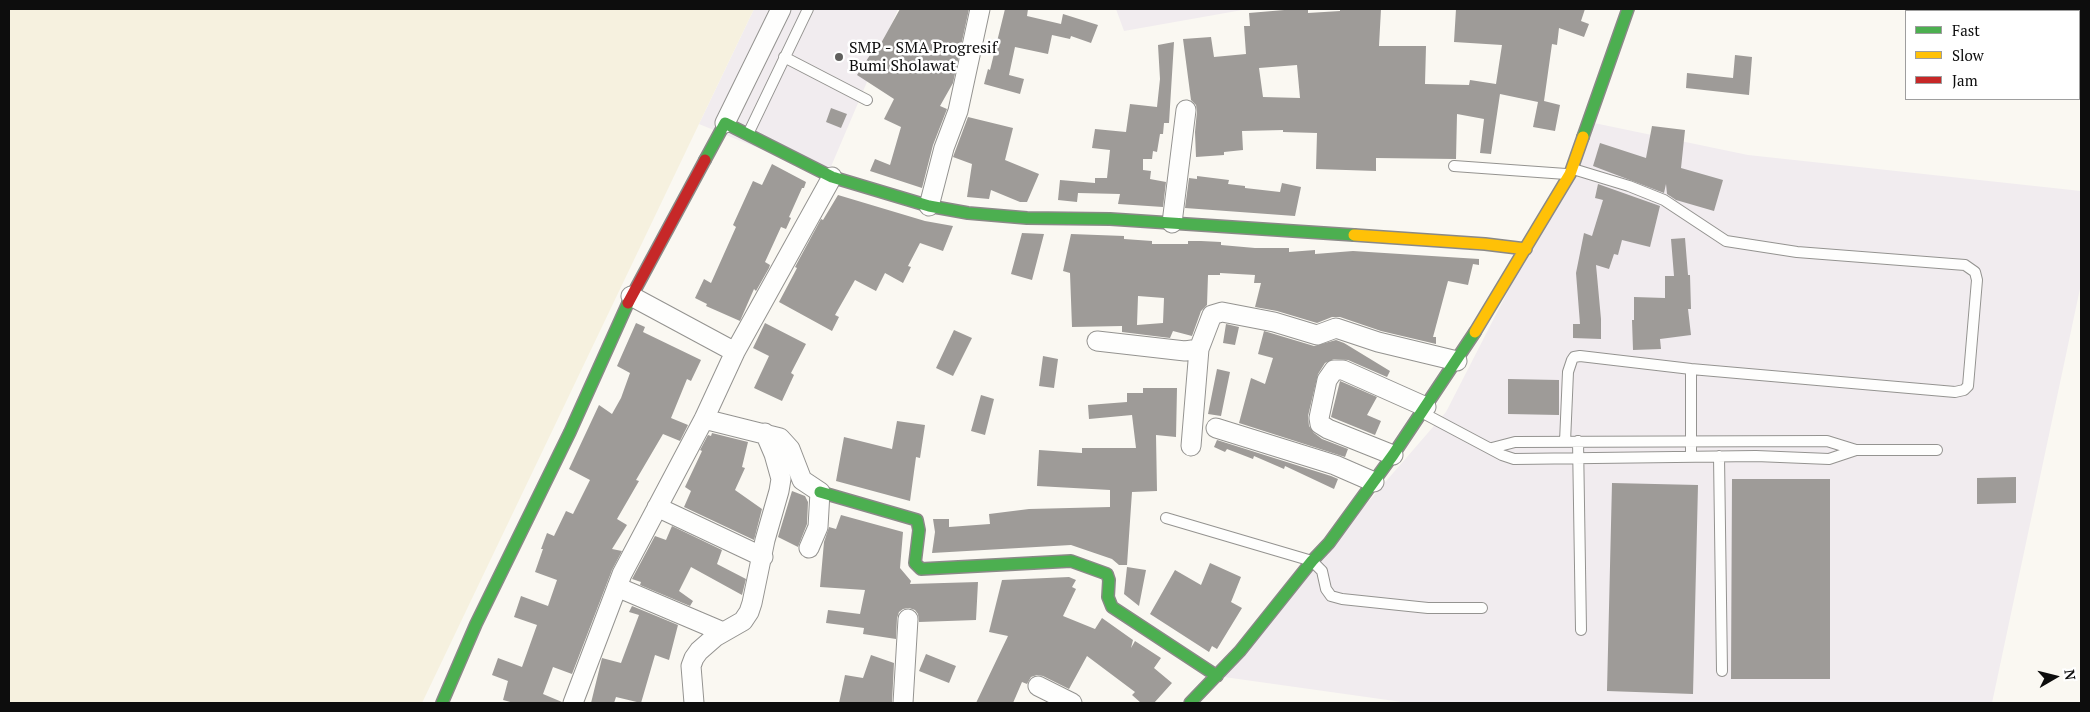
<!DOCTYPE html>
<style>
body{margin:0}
#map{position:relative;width:2090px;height:712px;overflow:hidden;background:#faf8f2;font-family:"PT Serif",serif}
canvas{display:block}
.frame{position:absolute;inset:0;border:10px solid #0d0d0d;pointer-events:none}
.legend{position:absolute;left:1905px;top:10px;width:175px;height:90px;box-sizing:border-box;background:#fff;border:1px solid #9e9e9e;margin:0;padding:6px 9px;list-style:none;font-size:15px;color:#0d0d0d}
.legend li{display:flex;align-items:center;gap:10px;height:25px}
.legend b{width:25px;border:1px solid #9e9e9e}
.north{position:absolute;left:2030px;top:652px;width:50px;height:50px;-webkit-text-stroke:4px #fff;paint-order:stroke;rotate:82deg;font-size:14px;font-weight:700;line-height:20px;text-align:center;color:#0d0d0d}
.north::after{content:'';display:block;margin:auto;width:18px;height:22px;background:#0d0d0d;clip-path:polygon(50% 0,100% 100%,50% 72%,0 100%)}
</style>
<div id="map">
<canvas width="2090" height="712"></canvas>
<div class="frame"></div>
<ul class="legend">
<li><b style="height:6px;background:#4caf50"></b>Fast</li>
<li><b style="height:6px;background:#ffc107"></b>Slow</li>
<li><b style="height:6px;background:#c62828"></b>Jam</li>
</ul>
<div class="north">N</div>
</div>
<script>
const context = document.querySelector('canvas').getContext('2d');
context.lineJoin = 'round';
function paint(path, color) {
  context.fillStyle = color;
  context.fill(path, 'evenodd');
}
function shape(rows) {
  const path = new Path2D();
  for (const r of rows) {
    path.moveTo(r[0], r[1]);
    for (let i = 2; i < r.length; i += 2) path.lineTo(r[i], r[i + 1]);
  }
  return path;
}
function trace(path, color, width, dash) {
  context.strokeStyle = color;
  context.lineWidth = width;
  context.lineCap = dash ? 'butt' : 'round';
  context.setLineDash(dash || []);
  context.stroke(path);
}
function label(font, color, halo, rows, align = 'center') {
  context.font = font + ' "PT Serif",serif';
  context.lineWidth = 5;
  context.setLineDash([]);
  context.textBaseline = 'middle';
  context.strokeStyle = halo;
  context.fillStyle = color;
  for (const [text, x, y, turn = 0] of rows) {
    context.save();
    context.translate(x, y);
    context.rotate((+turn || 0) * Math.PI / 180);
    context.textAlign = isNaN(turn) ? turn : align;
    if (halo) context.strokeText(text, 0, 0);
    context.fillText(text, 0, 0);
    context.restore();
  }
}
paint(shape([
 [754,9,898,9,827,176,699,124],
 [1116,9,1248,9,1124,31],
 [1594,123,1748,155,2081,191,2081,284,1992,703,1409,703,1217,676,1446,412]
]), '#f1ecef');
paint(shape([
 [9,9,754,9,422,703,9,703]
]), '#f6f1df');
paint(shape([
 [900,9,969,9,953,83,940,106,947,109,933,145,922,188,870,171,875,159,890,165,901,127,884,119,894,99,857,75,872,52,875,54],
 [1005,9,1028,9,1027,16,1061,24,1063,14,1098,25,1091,43,1071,36,1070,39,1052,35,1048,54,1015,47,1009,75,1024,79,1020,94,984,84,988,69,990,70],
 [1296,9,1308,9,1308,13,1340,11,1340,9,1381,9,1379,46,1426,46,1425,84,1469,85,1470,80,1496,84,1502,45,1454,42,1456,9,1585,9,1581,21,1589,24,1584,37,1559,28,1557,45,1552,44,1544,101,1560,105,1555,131,1533,127,1538,102,1500,94,1491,154,1480,153,1484,119,1457,114,1456,159,1376,158,1376,171,1316,169,1317,133,1283,132,1283,130,1242,131,1243,150,1224,152,1224,155,1196,157,1195,132,1197,111,1196,105,1191,100,1183,39,1211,37,1214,57,1246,54,1244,26,1250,26,1249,13],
 [1297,65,1300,98,1263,97,1259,68],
 [1174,42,1169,123,1164,123,1163,134,1160,134,1157,152,1153,151,1152,159,1143,159,1143,170,1151,171,1150,179,1166,182,1163,207,1118,204,1120,194,1078,193,1077,202,1058,200,1060,180,1095,183,1095,178,1107,178,1110,150,1092,148,1095,129,1126,132,1130,104,1157,107,1160,79,1158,45],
 [1735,55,1752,57,1749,95,1686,88,1687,73,1733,78],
 [831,108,847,114,841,128,826,122],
 [968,117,1013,128,1005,160,1039,174,1027,202,1020,202,991,190,989,199,967,197,972,164,953,157],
 [1652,126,1685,130,1681,168,1723,180,1714,211,1676,200,1667,194,1666,184,1664,193,1593,166,1600,143,1646,158],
 [772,164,806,182,804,188,802,188,789,217,791,218,786,229,781,227,765,262,770,265,769,268,756,291,754,289,740,321,706,306,707,304,695,298,704,279,711,283,736,227,733,225,753,181,762,185],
 [1197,176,1229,180,1228,184,1245,186,1245,188,1280,192,1282,183,1301,187,1295,216,1185,208,1189,178,1197,179],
 [1598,184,1660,206,1650,247,1622,240,1618,255,1614,254,1609,269,1596,265,1601,319,1601,339,1573,338,1573,324,1580,324,1576,273,1584,233,1592,236,1603,200,1595,198],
 [838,195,925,221,953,226,943,251,920,243,908,266,911,267,903,283,885,273,876,291,855,280,835,315,839,317,832,331,779,302,797,268,795,267,821,219,823,220],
 [1022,233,1044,234,1032,280,1011,274],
 [1071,234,1124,236,1124,239,1152,241,1152,244,1188,244,1188,241,1201,241,1221,242,1221,245,1255,248,1289,248,1289,252,1315,250,1315,254,1353,251,1479,259,1479,265,1473,264,1468,285,1448,281,1433,337,1436,337,1436,344,1381,331,1340,317,1332,317,1317,323,1277,311,1255,307,1261,283,1254,283,1255,275,1220,273,1220,275,1208,275,1207,305,1201,311,1192,336,1173,331,1170,338,1122,332,1122,326,1072,327,1070,273,1063,271],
 [1138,296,1164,298,1163,323,1137,325],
 [1685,238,1688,275,1690,275,1691,309,1688,309,1691,335,1660,339,1661,349,1633,350,1632,320,1634,320,1634,297,1665,298,1665,276,1674,276,1671,239],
 [636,323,645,327,643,332,701,360,691,381,687,379,671,418,688,425,680,441,663,434,636,480,639,481,617,519,627,525,612,549,622,551,612,570,572,674,553,667,543,694,562,702,562,703,514,703,503,700,508,681,492,675,498,658,522,667,537,625,514,617,521,596,548,606,557,580,535,572,543,549,541,549,547,533,554,536,566,511,573,514,590,480,569,469,599,405,612,414,621,398,630,373,617,366],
 [765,323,806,344,791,373,794,375,782,401,754,388,769,356,753,348],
 [1226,324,1239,327,1235,345,1223,343],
 [954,330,972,338,953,376,936,368],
 [1264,331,1314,346,1336,340,1344,343,1390,371,1387,377,1348,360,1334,359,1325,363,1318,374,1308,416,1309,426,1314,433,1322,439,1348,449,1345,457,1239,423,1251,378,1265,384,1273,358,1258,354],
 [1043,356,1058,359,1054,388,1039,386],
 [1217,369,1230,372,1221,416,1208,414],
 [1508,379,1559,380,1559,415,1508,414],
 [1340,381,1377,397,1367,415,1381,421,1375,435,1331,417],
 [1143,388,1177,388,1176,437,1156,435,1157,491,1132,492,1127,565,1119,565,1112,559,1071,545,932,553,935,532,933,519,949,519,949,527,990,524,989,514,1029,509,1110,507,1110,490,1037,486,1039,450,1082,453,1082,448,1136,448,1132,415,1089,419,1088,405,1127,402,1127,393,1143,393],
 [981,395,994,399,985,435,971,431],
 [897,421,925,425,920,458,916,457,910,501,836,481,844,437,892,449],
 [712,433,748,442,742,467,745,468,735,490,762,509,754,540,684,507,691,491,685,487,702,451,700,450,708,435,711,436],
 [1217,440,1331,476,1338,479,1334,489,1285,466,1284,469,1254,456,1253,459,1227,449,1225,452,1214,447],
 [2016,477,2016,503,1977,504,1977,478],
 [1732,479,1830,479,1830,679,1731,679],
 [1612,483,1698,485,1693,694,1607,691],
 [792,491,805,496,808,502,807,524,798,547,778,537],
 [841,515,903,532,900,568,911,581,910,584,978,582,976,620,919,622,918,614,915,610,909,608,903,609,899,612,897,618,896,639,863,634,864,628,826,623,828,610,860,614,865,590,820,587,824,542,829,527,836,529],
 [672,526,722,550,717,564,746,579,742,595,691,567,679,591,693,601,690,606,640,585,641,582,632,579,655,536,666,540],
 [1210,563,1241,577,1231,602,1242,608,1217,649,1212,646,1209,652,1150,614,1175,570,1201,585],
 [1127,567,1146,570,1139,606,1124,594],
 [1069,577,1076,580,1072,587,1076,589,1063,616,1095,629,1102,618,1133,640,1131,648,1135,641,1161,658,1154,668,1172,683,1154,703,1141,703,1132,695,1135,692,1087,656,1069,689,1043,676,1037,675,1031,677,1027,684,1022,682,1013,703,976,703,1008,636,989,632,1002,580],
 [632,606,678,625,669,660,655,655,641,703,616,697,614,703,591,703,602,658,621,663,639,615,629,612],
 [926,654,956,666,949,683,919,671],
 [871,655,894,663,892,703,839,703,845,675,863,678]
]), '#9e9b98');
const lane = shape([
 [784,57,867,100],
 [748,134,808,9],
 [1454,166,1566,174],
 [1423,413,1502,455,1514,459,1756,456,1829,459,1856,450,1937,450],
 [1578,441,1581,630],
 [1565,442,1568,372,1572,360,1574,357,1580,356,1691,369,1955,392,1964,390,1968,386,1977,280,1975,272,1965,265,1797,252,1726,241,1664,200,1629,186,1573,169],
 [1492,448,1515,442,1827,441,1856,450],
 [1719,456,1722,671],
 [1691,457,1691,369],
 [1166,518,1312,561,1322,571,1326,589,1331,596,1342,599,1428,608,1482,608]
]);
const street = shape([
 [725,123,781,9],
 [929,206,944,148,958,111,980,9],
 [1172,223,1186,110],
 [631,296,735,352],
 [1097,341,1185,351,1199,349,1212,315,1222,312,1274,322,1317,335,1336,328,1378,342,1457,361],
 [704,419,780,438,790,449,802,480,820,492,818,527,809,548],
 [1216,428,1335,465,1374,482],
 [1191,446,1199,349],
 [1393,455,1328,429,1320,424,1319,418,1327,380,1334,370,1343,370,1426,407],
 [657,507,763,557],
 [617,587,723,632],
 [1038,686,1072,703],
 [573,703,622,574,704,419,735,352,832,177],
 [694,703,691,666,694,658,699,651,715,637,743,621,749,612,752,603,765,540,779,491,781,479,774,454,765,433],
 [903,703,908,619]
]);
const fast = shape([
 [1583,137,1628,9],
 [705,160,725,123,832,177,929,206,968,213,1027,218,1110,219,1354,235],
 [820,492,917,520,919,530,915,563,921,569,1071,561,1107,574,1109,580,1108,597,1112,607,1217,676],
 [442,703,476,624,570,432,628,303],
 [1190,703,1240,651,1312,561,1329,543,1393,455,1475,332]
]);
const slow = shape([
 [1354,235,1485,244,1526,249],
 [1475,332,1570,174,1583,137]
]);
const jam = shape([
 [628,303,705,160]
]);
trace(lane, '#949390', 12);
trace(street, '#949390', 21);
trace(fast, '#8a8987', 14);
trace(slow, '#8a8987', 14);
trace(jam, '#8a8987', 14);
trace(lane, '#fefefd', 10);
trace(street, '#fefefd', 19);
trace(fast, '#4caf50', 11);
trace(slow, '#ffc107', 11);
trace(jam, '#c62828', 11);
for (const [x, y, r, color] of [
 [839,57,5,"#605f5d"]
]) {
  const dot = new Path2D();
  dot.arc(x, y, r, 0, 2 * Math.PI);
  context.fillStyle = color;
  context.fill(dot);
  trace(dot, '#fff', 2);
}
label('16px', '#0d0d0d', '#fff', [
 ["SMP - SMA Progresif",849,48],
 ["Bumi Sholawat",849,66]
], 'left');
</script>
